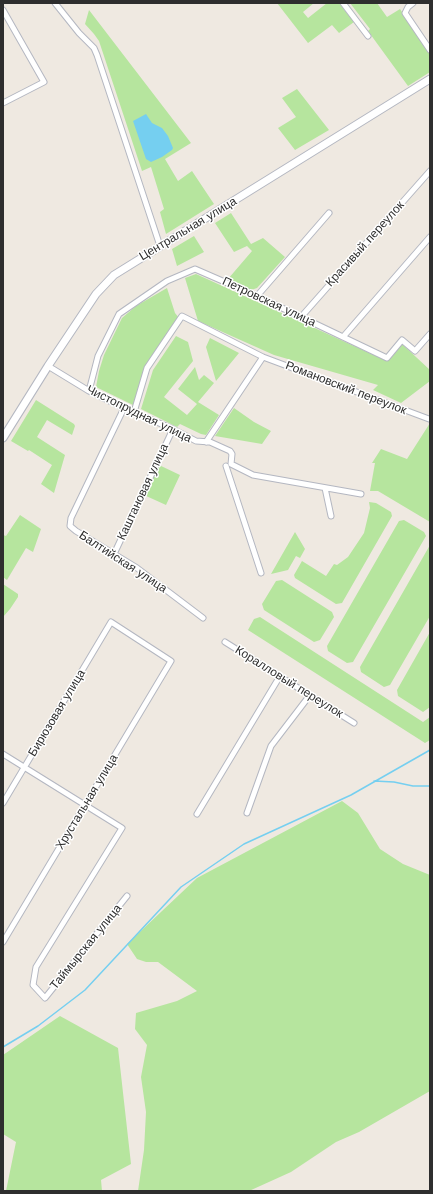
<!DOCTYPE html>
<meta charset="utf-8">
<style>
body{margin:0}
#map{position:relative;width:433px;height:1194px;overflow:hidden;background:#efe9e1;font-family:"Work Sans",sans-serif}
canvas{display:block}
.frame{position:absolute;inset:0;border:4px solid #2e2e2e;pointer-events:none}
</style>
<div id="map">
<canvas width="433" height="1194"></canvas>
<div class="frame"></div>
</div>
<script>
const context = document.querySelector('canvas').getContext('2d');
context.lineJoin = 'round';
function paint(path, color) {
  context.fillStyle = color;
  context.fill(path, 'evenodd');
}
function shape(rows) {
  const path = new Path2D();
  for (const r of rows) {
    path.moveTo(r[0], r[1]);
    for (let i = 2; i < r.length; i += 2) path.lineTo(r[i], r[i + 1]);
  }
  return path;
}
function trace(path, color, width, dash) {
  context.strokeStyle = color;
  context.lineWidth = width;
  context.lineCap = dash ? 'butt' : 'round';
  context.setLineDash(dash || []);
  context.stroke(path);
}
function label(font, color, halo, rows, align = 'center') {
  context.font = font + ' "Work Sans",sans-serif';
  context.lineWidth = 3;
  context.setLineDash([]);
  context.textBaseline = 'middle';
  context.strokeStyle = halo;
  context.fillStyle = color;
  for (const [text, x, y, turn = 0] of rows) {
    context.save();
    context.translate(x, y);
    context.rotate((+turn || 0) * Math.PI / 180);
    context.textAlign = isNaN(turn) ? turn : align;
    if (halo) context.strokeText(text, 0, 0);
    context.fillText(text, 0, 0);
    context.restore();
  }
}
paint(shape([
 [277,3,314,3,303,12,308,18,327,3,339,3,354,22,339,33,332,25,308,43],
 [350,3,377,3,387,17,400,9,430,54,430,72,408,86,368,31,370,29],
 [89,10,191,143,165,159,178,181,192,171,214,204,166,234,160,212,164,209,151,167,142,171,99,41,94,34,85,24],
 [297,89,329,130,295,150,278,128,296,117,282,98],
 [231,213,251,244,263,238,285,257,257,288,251,290,228,279,252,251,247,246,234,252,215,223],
 [194,236,204,252,177,266,172,249],
 [196,274,387,361,402,344,430,370,430,381,401,403,373,390,378,385,274,355,198,321,185,278],
 [167,288,175,313,179,318,145,366,133,405,96,387,99,371,104,355,122,318,136,306],
 [176,336,188,342,193,361,164,397,187,415,197,404,178,389,195,367,199,380,204,375,214,383,198,402,219,415,206,435,201,434,180,424,177,427,141,409,153,370],
 [210,338,239,353,216,381,206,347],
 [36,400,74,424,75,426,72,435,47,420,37,437,65,455,54,493,41,484,52,465,29,450,28,451,11,441],
 [234,408,254,422,271,431,262,444,215,436],
 [430,423,430,522,378,491,370,491,375,463,372,463,381,449,407,459],
 [159,465,180,475,166,505,144,495],
 [369,502,376,503,391,512,392,516,342,603,336,604,295,578,294,575,302,561,326,576,334,564,337,565,348,557,364,533,370,508],
 [20,515,41,529,33,552,26,548,7,580,3,577,3,535,6,536],
 [404,520,424,532,426,536,353,662,347,663,328,651,327,646,399,521],
 [295,532,305,549,300,558,296,556,288,570,271,574],
 [430,545,430,616,390,685,384,687,361,672,360,667],
 [282,580,332,612,334,617,320,640,314,642,264,610,262,604,276,581],
 [3,584,18,594,18,597,10,609,3,617],
 [260,617,423,722,430,717,430,740,425,743,248,630,254,619],
 [430,632,430,707,423,712,398,696,397,690],
 [342,801,358,813,380,849,403,864,430,875,430,1091,359,1132,336,1142,291,1172,249,1191,138,1191,144,1150,146,1112,141,1077,147,1045,135,1029,136,1013,177,1001,197,991,158,962,146,962,137,959,127,944,197,878],
 [60,1016,118,1048,131,1164,101,1180,102,1191,6,1191,16,1142,3,1134,3,1055]
]), '#b6e59e');
paint(shape([
 [146,114,152,123,162,128,168,136,173,148,172,150,162,157,151,162,146,159,133,121]
]), '#75cff0');
trace(shape([
 [374,781,394,782,413,786,430,786],
 [3,1047,38,1026,85,990,181,887,244,844,351,795,430,750]
]), '#75cff0', 1.5);
const minor = shape([
 [55,3,79,33,94,48,97,55,160,246],
 [343,3,368,36],
 [413,3,408,7,405,13,430,50],
 [3,10,44,82,3,103],
 [257,296,329,213],
 [301,317,430,171],
 [343,337,430,237],
 [48,366,89,391,124,408,173,429,196,441,210,442,230,451,232,454,231,464,253,475,361,494],
 [89,391,98,356,119,314,167,281,195,269,257,296,387,358,402,340,415,351,430,334],
 [124,408,71,518,70,526,76,531,137,568,203,618],
 [134,412,147,368,182,316,263,357,429,419],
 [206,442,263,357],
 [226,466,261,573],
 [325,488,331,516],
 [114,554,173,429],
 [225,642,354,723],
 [3,754,122,828,36,967,33,985,45,998,127,896],
 [3,803,111,622,171,661,3,942],
 [247,813,271,746,310,695],
 [197,814,280,676]
]);
const secondary = shape([
 [3,438,48,366,96,294,114,275,430,79]
]);
trace(minor, '#b4b7c1', 7);
trace(secondary, '#b4b7c1', 9);
trace(minor, '#fff', 5);
trace(secondary, '#fff', 7);
label('12px', '#2e2e2e', '#fff', [
 ["Центральная улица",188,229,-31],
 ["Красивый переулок",365,244,-48],
 ["Петровская улица",269,302,25],
 ["Романовский переулок",346,388,21],
 ["Чистопрудная улица",139,414,26],
 ["Каштановая улица",143,492,-65],
 ["Балтийская улица",123,562,33],
 ["Коралловый переулок",289,682,32],
 ["Бирюзовая улица",57,713,-59],
 ["Хрустальная улица",87,802,-59],
 ["Таймырская улица",86,947,-51]
]);
</script>
